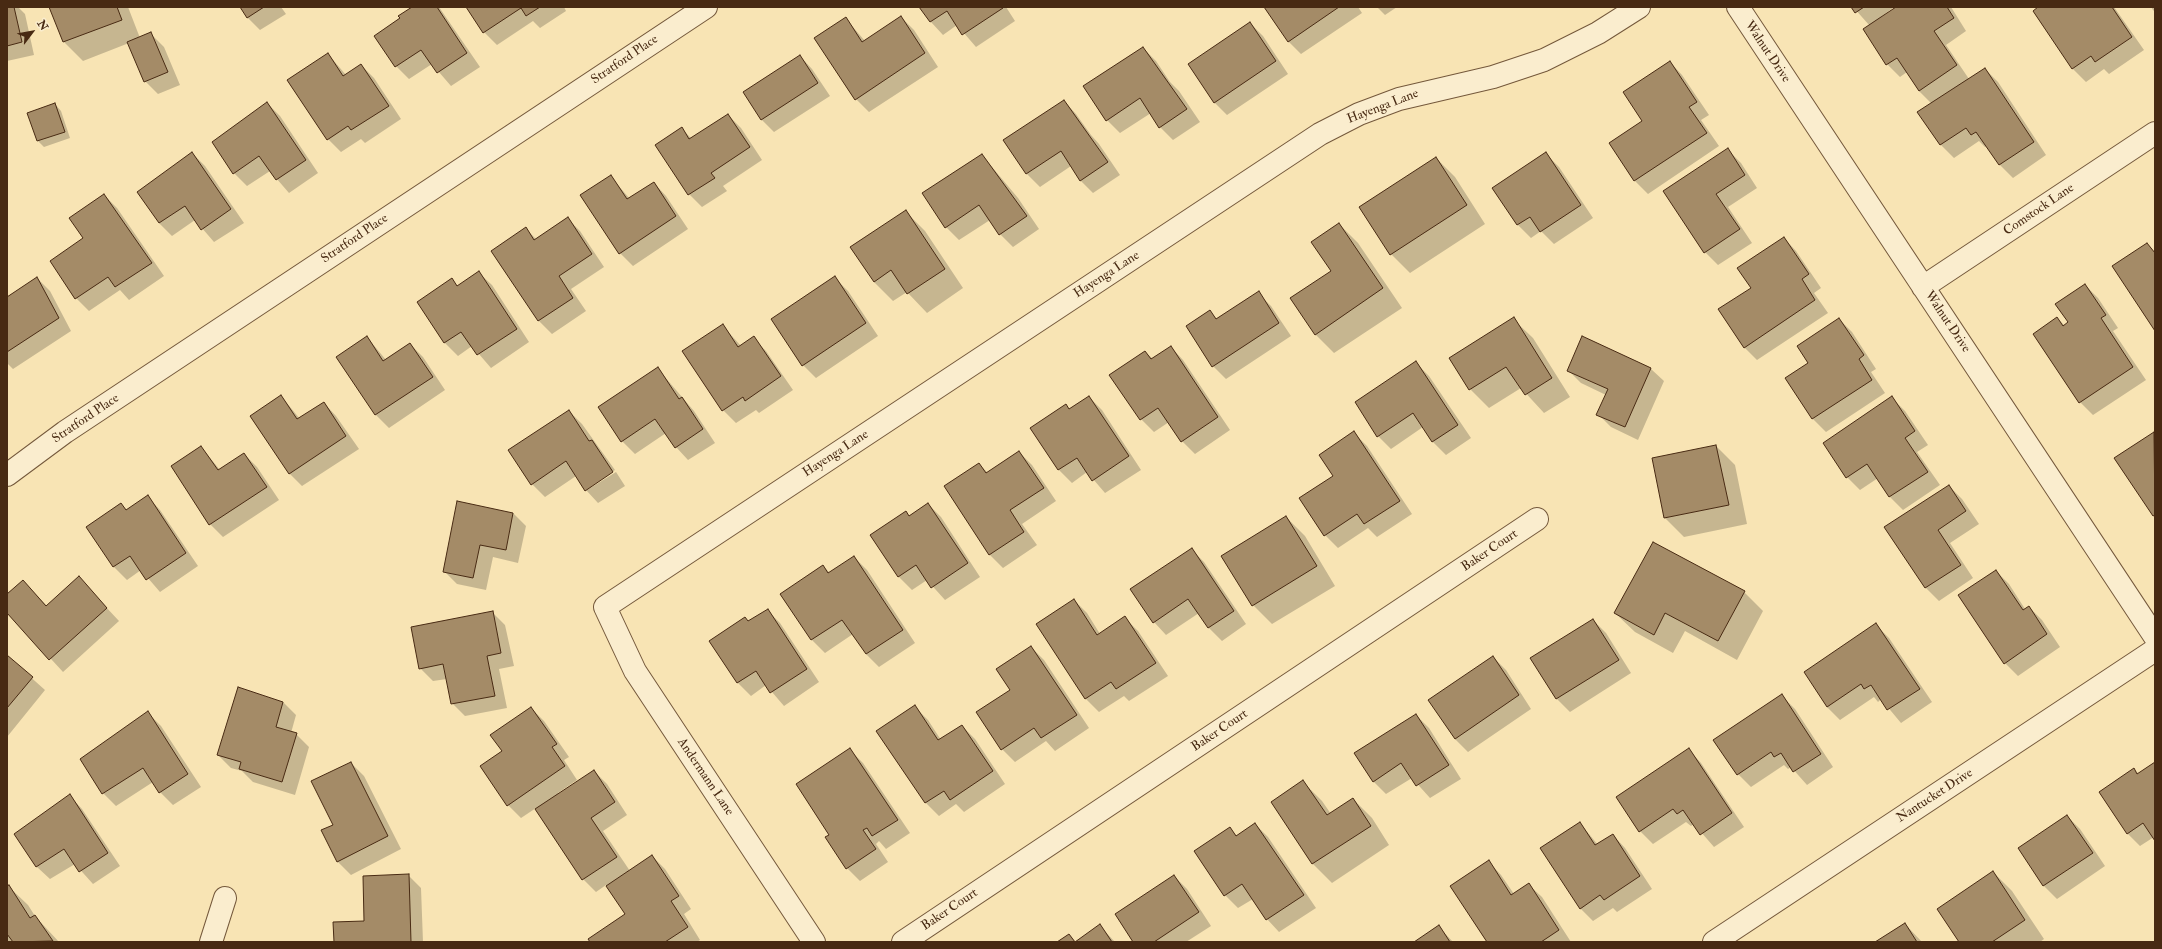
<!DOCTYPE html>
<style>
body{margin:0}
#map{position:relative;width:2162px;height:949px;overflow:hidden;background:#f8e4b4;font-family:"IM FELL Double Pica",serif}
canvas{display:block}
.frame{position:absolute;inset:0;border:8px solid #482a13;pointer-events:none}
.north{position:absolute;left:12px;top:12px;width:40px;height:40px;-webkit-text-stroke:3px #faedce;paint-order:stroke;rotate:58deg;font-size:11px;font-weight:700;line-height:16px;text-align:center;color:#482a13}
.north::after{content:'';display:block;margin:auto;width:14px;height:18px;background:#482a13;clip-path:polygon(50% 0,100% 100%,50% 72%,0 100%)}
</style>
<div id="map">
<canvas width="2162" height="949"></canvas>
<div class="frame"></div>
<div class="north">N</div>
</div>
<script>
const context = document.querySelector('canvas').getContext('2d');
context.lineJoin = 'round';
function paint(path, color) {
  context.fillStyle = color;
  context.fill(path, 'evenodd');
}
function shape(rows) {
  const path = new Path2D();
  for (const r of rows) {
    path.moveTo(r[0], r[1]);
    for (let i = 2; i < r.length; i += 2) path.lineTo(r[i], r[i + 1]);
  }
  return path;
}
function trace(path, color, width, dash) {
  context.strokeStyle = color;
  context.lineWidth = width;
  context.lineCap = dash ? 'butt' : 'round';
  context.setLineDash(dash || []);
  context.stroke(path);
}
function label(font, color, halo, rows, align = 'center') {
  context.font = font + ' "IM FELL Double Pica",serif';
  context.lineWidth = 4;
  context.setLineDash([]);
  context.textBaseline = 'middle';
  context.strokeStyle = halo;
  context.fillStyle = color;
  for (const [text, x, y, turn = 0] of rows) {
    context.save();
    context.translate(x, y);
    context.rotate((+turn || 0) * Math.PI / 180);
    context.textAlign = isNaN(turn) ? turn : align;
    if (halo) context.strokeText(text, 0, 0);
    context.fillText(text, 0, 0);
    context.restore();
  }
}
paint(shape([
 [7,7,18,7,25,14,34,55,7,61],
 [50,7,128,7,140,38,151,34,164,47,180,85,158,94,145,81,129,43,83,61,64,42],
 [241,7,281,7,286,14,260,30,247,17],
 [415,7,439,7,480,67,451,86,432,64,409,79,396,66,375,36],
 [467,7,564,7,566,11,540,28,533,21,497,45,484,32],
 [920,7,1006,7,1015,21,976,47,957,25,943,35,931,22],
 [1266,7,1358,7,1362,13,1301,54,1288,41],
 [1377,7,1397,7,1385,15],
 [1853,7,1894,7,1881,17,1882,18,1898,7,1951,7,1966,31,1946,45,1969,79,1985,69,1998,82,2046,155,2013,178,2000,165,1987,146,1985,147,1979,141,1954,158,1941,145,1919,113,1932,104,1919,91,1907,72,1900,77,1887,64,1870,26],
 [2040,7,2114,7,2144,50,2109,74,2104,69,2086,82,2073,69,2034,11],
 [2151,7,2155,7,2155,12,2153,10],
 [901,17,914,30,938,67,869,112,856,99,846,19,865,41],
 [1250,23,1263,36,1288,74,1227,115,1214,102],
 [1143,48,1156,61,1170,82,1179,91,1200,122,1173,140,1160,127,1151,113,1120,133,1107,120],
 [328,54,346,75,361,65,374,78,401,119,365,143,361,139,341,152,328,139],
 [800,56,812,69,830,96,774,132,761,119],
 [1670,62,1682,75,1709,115,1701,120,1719,146,1648,194,1635,181,1643,121],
 [1064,101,1076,114,1091,135,1099,144,1120,175,1093,193,1080,180,1071,166,1040,187,1027,174,1004,140],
 [267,103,280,116,318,173,289,193,270,171,247,186,234,173,213,142],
 [55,104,61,111,70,138,44,147,38,141],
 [728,115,741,128,762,160,723,186,727,191,702,207,689,194,682,129,692,139],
 [1728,150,1741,163,1757,188,1728,207,1752,243,1718,265,1705,252,1665,191],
 [192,153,205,166,244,223,214,242,195,220,172,236,159,223],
 [1546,154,1559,167,1593,218,1554,244,1541,231,1531,238,1518,225,1494,188],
 [982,155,1018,198,1039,229,1013,247,1000,234,990,220,959,240,946,227],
 [1436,158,1455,177,1485,224,1410,273,1391,254,1361,208],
 [610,176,630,199,654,183,666,196,688,229,633,266,620,253],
 [104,195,117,208,164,276,129,300,120,290,89,311,76,298],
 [906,212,925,231,963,288,927,313,907,292,893,301,874,282],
 [567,218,580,231,604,267,571,289,586,311,552,334,539,321,492,251,526,229,536,239],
 [1339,224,1358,243,1402,308,1334,353,1315,334,1332,271],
 [1784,238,1796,251,1821,288,1814,293,1828,313,1757,360,1744,347,1752,288],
 [479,273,492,285,529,342,491,368,472,346,458,356,445,343,418,303,452,280,458,286],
 [37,278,50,291,71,331,13,369,7,363,7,298],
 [835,278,848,291,878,336,816,378,803,365],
 [2085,285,2098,298,2118,328,2113,331,2146,380,2093,415,2080,402,2057,318,2065,326,2070,323],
 [1258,293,1271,306,1291,336,1226,379,1213,366,1210,312,1218,320],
 [1513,319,1533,338,1570,397,1544,413,1521,388,1489,408,1470,389],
 [1839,319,1852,332,1876,369,1871,372,1885,393,1826,432,1813,419,1786,378,1809,363],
 [722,325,741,346,753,338,766,351,793,390,759,413,756,410,736,423,723,410],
 [367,337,386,360,410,344,423,357,445,390,389,428,376,415,338,357],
 [1583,338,1651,369,1664,381,1638,440,1611,427,1598,414,1606,395,1581,383,1568,370],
 [1171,347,1183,360,1230,430,1195,454,1182,441,1169,422,1154,432,1141,419,1145,352,1153,359],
 [1416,363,1429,376,1471,438,1446,455,1433,442,1423,427,1391,449,1378,436],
 [658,369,694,411,715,443,688,460,676,447,666,433,635,454,622,441],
 [281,396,300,419,324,403,336,416,359,449,302,486,289,473],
 [1089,397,1102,410,1141,470,1105,493,1087,472,1072,483,1059,470,1032,428,1066,405,1070,410],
 [1892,398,1905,411,1928,445,1917,452,1940,485,1903,510,1890,497,1878,478,1860,490,1847,477],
 [569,411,582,424,615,470,587,488,587,490,616,472,625,486,598,503,586,490,576,476,545,497,532,484],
 [1354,433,1367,446,1412,514,1377,537,1368,528,1338,548,1325,535],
 [2154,433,2155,434,2155,517,2116,458],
 [1716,446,1735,465,1747,524,1684,537,1665,518],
 [201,447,220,470,244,454,257,467,279,500,223,537,210,524,172,467],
 [1019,452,1032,465,1056,501,1022,524,1037,545,1003,568,990,555,945,486,979,464,988,473],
 [1949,486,1962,499,1979,524,1950,543,1973,578,1939,601,1926,588,1886,527],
 [148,497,160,510,198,566,160,592,141,570,127,580,114,567,87,527,121,504,127,510],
 [928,504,941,517,980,577,945,600,927,580,912,590,899,577,871,535,905,512,909,516],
 [513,513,526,526,518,563,493,557,486,590,457,584,444,571],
 [1286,517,1305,536,1335,586,1272,624,1253,605],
 [1654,543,1744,592,1763,611,1737,660,1685,631,1673,653,1635,632,1615,613],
 [1191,549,1204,562,1246,624,1222,641,1209,628,1199,613,1166,635,1154,622],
 [854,557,867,570,915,643,879,667,866,654,853,634,825,653,812,640,781,594,823,566,830,573],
 [1996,571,2009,584,2025,609,2029,607,2042,620,2060,647,2018,676,2005,663],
 [23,581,47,606,91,591,119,621,63,672,7,611,7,596],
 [1074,600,1087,613,1100,634,1125,618,1138,631,1168,676,1129,701,1124,696,1099,712,1086,699,1037,624],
 [767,610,780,623,819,682,784,706,766,685,751,696,738,683,710,641,748,622],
 [492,612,505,625,514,666,499,669,507,708,465,716,452,703,447,679,433,681,420,668],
 [1593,620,1606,633,1631,673,1570,712,1557,699,1532,658],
 [1876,625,1889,638,1932,702,1901,723,1881,699,1878,702,1874,697,1840,720,1827,707],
 [1031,647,1044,660,1089,728,1055,751,1046,741,1015,762,1002,749,1012,691],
 [7,656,45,690,7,737],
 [1493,657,1506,670,1531,709,1468,752,1455,739],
 [239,689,283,702,296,715,291,733,296,734,309,747,295,795,253,782,242,771,231,768,218,755],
 [1782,696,1795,709,1833,767,1807,785,1791,767,1788,769,1784,765,1751,787,1738,774],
 [915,707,928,720,941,740,962,726,975,739,1005,784,964,812,956,804,939,816,926,803,878,731],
 [531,708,544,721,569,757,564,760,577,780,558,793,559,795,594,771,607,784,627,815,603,831,630,871,652,856,665,869,691,909,684,914,700,940,697,942,591,942,626,915,606,885,596,892,583,879,536,808,521,818,508,805,503,752],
 [148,713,161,726,201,787,173,805,160,792,153,782,116,806,103,793],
 [1416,715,1429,728,1461,779,1430,798,1412,778,1386,794,1373,781],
 [850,750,863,763,910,833,886,849,879,841,876,844,888,862,860,881,847,868,831,835],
 [1689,750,1701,763,1744,827,1714,847,1694,824,1691,826,1686,822,1653,844,1640,831,1617,797],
 [351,763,364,776,401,849,351,875,338,862,334,825],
 [2155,763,2155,839,2154,837,2140,846,2127,833,2134,769,2139,774],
 [1303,782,1322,801,1331,814,1353,799,1372,818,1389,845,1332,883,1313,864,1273,802],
 [70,796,82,809,120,866,93,884,75,864,50,879,37,867,16,834],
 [2067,816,2080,829,2105,866,2057,899,2044,886,2019,849],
 [1580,823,1598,845,1613,835,1625,848,1652,889,1617,912,1613,908,1593,921,1580,908],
 [1255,824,1268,837,1316,908,1279,932,1267,919,1253,899,1238,908,1225,895,1196,851,1230,828,1237,836],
 [1489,862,1501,875,1514,894,1529,885,1542,897,1571,942,1488,942],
 [1993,872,2012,891,2044,939,2040,942,1960,942],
 [408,875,421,888,423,942,335,942,366,922],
 [1174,876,1187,889,1211,926,1186,942,1134,942],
 [8,886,28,905,35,916,59,942,7,942],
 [1905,924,1922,942,1877,942],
 [1100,926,1115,942,1059,942,1069,935,1076,942],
 [1439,927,1453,942,1416,942]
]), '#0003');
const building = shape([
 [7,7,14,7,22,42,7,46,7,7],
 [49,7,117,7,122,20,63,42,49,7],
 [240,7,264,7,247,18,240,7],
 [412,7,437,7,467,53,437,73,421,50,395,67,374,36,400,18,398,16,412,7],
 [466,7,540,7,526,16,521,8,483,33,466,7],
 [919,7,1002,7,1003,8,962,35,947,11,930,22,919,7],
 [1264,7,1339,7,1288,42,1264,7],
 [1851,7,1864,7,1855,13,1851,7],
 [1896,7,1947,7,1954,18,1934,31,1957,65,1919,91,1897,58,1886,65,1863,29,1896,7],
 [2038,7,2112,7,2132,37,2095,62,2091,56,2072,69,2033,11,2038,7],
 [901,16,925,53,855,100,814,38,846,17,862,42,901,16],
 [1250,22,1276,61,1214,103,1188,64,1250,22],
 [151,32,168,72,144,82,127,42,151,32],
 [1143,47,1187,109,1159,128,1140,98,1106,121,1083,86,1143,47],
 [328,53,343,76,361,64,389,106,351,130,348,126,327,140,287,80,328,53],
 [800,55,818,83,761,120,743,92,800,55],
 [1670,61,1697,102,1689,107,1707,133,1634,181,1609,143,1642,121,1623,92,1670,61],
 [1985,68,2034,142,1999,165,1976,132,1971,135,1966,128,1940,145,1917,112,1985,68],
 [1064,100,1108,162,1080,181,1061,151,1026,174,1003,140,1064,100],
 [267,102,306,160,276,180,259,156,233,174,212,142,267,102],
 [55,103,65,132,37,141,27,113,55,103],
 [728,114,750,147,711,173,715,178,688,195,655,145,682,127,689,139,728,114],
 [1728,148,1745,175,1716,194,1740,229,1704,253,1663,191,1728,148],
 [192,152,231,209,201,230,185,206,159,223,137,192,192,152],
 [1546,152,1581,205,1540,232,1530,217,1517,225,1492,188,1546,152],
 [982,154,1027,216,999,235,979,205,945,228,922,193,982,154],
 [1436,157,1467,205,1390,255,1359,207,1436,157],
 [611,175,627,199,654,182,676,216,619,254,580,195,611,175],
 [104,194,152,263,115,287,108,277,75,299,50,261,83,238,69,218,104,194],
 [906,210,945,269,907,294,891,270,874,282,850,247,906,210],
 [568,217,592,254,559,276,573,298,538,321,491,251,526,227,534,240,568,217],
 [1339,223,1383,288,1315,335,1290,298,1331,271,1311,242,1339,223],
 [1784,237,1809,274,1802,279,1815,300,1744,348,1718,309,1751,288,1737,268,1784,237],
 [2147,243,2155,253,2155,331,2112,266,2147,243],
 [479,271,517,329,477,355,461,332,444,343,417,302,452,278,457,286,479,271],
 [835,276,866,323,802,366,771,319,835,276],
 [37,277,59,318,7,352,7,297,37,277],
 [2085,284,2106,315,2101,318,2133,367,2079,403,2033,334,2057,317,2063,326,2068,322,2055,304,2085,284],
 [1259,291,1279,323,1212,367,1186,326,1210,310,1216,319,1259,291],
 [1514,317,1552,378,1525,395,1506,367,1469,390,1449,358,1514,317],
 [1839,318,1864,355,1859,359,1872,380,1812,419,1785,378,1808,363,1797,346,1839,318],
 [723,324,738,347,754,336,781,376,745,401,743,397,722,411,682,351,723,324],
 [367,336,383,361,410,343,433,377,375,415,336,357,367,336],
 [1582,336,1651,368,1625,427,1596,415,1608,389,1567,371,1582,336],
 [1171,346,1218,417,1181,442,1158,408,1140,420,1109,375,1145,351,1151,359,1171,346],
 [1416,361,1458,425,1432,442,1413,413,1377,437,1355,402,1416,361],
 [658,367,679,399,682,397,703,429,675,448,655,419,621,442,598,407,658,367],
 [281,395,297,419,324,402,346,436,289,474,250,416,281,395],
 [1089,396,1129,456,1092,481,1077,458,1058,470,1030,428,1066,404,1069,409,1089,396],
 [1892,396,1915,431,1905,438,1928,472,1889,497,1867,464,1846,478,1823,443,1892,396],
 [569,410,589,441,592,440,613,472,585,491,566,461,531,485,508,450,569,410],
 [1354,431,1400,501,1364,524,1357,514,1324,536,1299,498,1333,476,1319,455,1354,431],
 [2154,432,2155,515,2153,516,2114,458,2154,432],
 [1716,445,1729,505,1664,518,1652,458,1716,445],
 [201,446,218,470,244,453,267,487,209,525,171,466,201,446],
 [1019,451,1044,488,1010,510,1024,532,989,555,944,486,979,463,986,473,1019,451],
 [1949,485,1966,511,1938,530,1961,565,1925,588,1884,527,1949,485],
 [148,495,186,553,146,580,130,556,113,567,86,527,121,503,126,510,148,495],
 [457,501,513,513,506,550,480,545,473,578,443,572,457,501],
 [928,503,968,563,931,588,916,565,898,577,870,535,906,511,909,516,928,503],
 [1286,516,1317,566,1252,606,1221,556,1286,516],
 [1653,542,1745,591,1718,641,1665,613,1654,635,1614,613,1653,542],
 [1192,548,1234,611,1208,628,1188,599,1153,623,1130,589,1192,548],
 [854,556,903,630,866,654,842,620,811,640,780,594,823,565,828,573,854,556],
 [1996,570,2023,610,2029,606,2047,634,2004,664,1958,595,1996,570],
 [79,576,107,608,49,660,7,613,7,594,23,580,46,606,79,576],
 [1074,599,1097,635,1125,616,1156,663,1116,689,1111,682,1085,699,1036,624,1074,599],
 [768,609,807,669,770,693,756,671,737,683,709,641,745,617,748,621,768,609],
 [493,611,501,653,487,656,495,696,451,704,443,664,419,669,411,627,493,611],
 [1593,619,1619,660,1556,699,1530,658,1593,619],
 [1876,623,1920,689,1887,710,1871,685,1864,689,1861,684,1827,707,1804,672,1876,623],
 [1031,646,1077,715,1041,738,1034,728,1001,750,976,712,1010,690,996,669,1031,646],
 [7,655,33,677,7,708,7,655],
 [1493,656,1519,695,1455,739,1428,700,1493,656],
 [238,687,283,702,276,727,297,733,282,782,239,769,241,762,217,755,238,687],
 [1782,694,1821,754,1793,772,1781,753,1774,757,1771,752,1737,775,1713,740,1782,694],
 [915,705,938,740,962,725,993,771,950,800,944,791,925,803,876,731,915,705],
 [531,707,557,744,552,747,565,766,507,806,480,766,502,751,490,735,531,707],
 [148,711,188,774,159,793,143,768,102,794,80,759,148,711],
 [1416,714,1449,765,1416,786,1401,763,1373,782,1354,753,1416,714],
 [850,748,898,820,872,836,867,828,863,830,876,849,846,869,825,837,829,835,796,784,850,748],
 [1689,748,1732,813,1700,835,1683,810,1677,814,1673,809,1639,832,1616,797,1689,748],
 [351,762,388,836,337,862,321,830,333,825,311,781,351,762],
 [2155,762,2155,841,2143,823,2127,834,2099,792,2134,768,2137,774,2155,762],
 [594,770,615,802,591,818,617,857,582,880,535,809,594,770],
 [1303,780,1327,815,1353,798,1371,826,1312,864,1271,802,1303,780],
 [70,794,108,853,79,872,64,849,36,867,14,834,70,794],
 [2067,815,2093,853,2043,886,2018,848,2067,815],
 [1580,822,1595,845,1613,834,1640,876,1604,900,1600,895,1580,909,1540,848,1580,822],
 [1255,823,1304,895,1266,920,1242,884,1224,896,1194,851,1230,827,1236,836,1255,823],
 [652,855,679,896,671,901,688,927,665,942,590,942,588,939,625,914,606,886,652,855],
 [1489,860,1511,895,1529,883,1559,930,1541,942,1487,942,1450,886,1489,860],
 [1993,871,2025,920,1992,942,1959,942,1937,909,1993,871],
 [409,874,411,942,334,942,333,922,364,921,363,876,409,874],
 [1174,875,1199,912,1154,942,1133,942,1115,914,1174,875],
 [9,885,30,918,35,915,53,941,13,942,7,934,7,886,9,885],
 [1905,923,1917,942,1875,942,1905,923],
 [1100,924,1112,942,1057,942,1069,934,1075,942,1100,924],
 [1439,925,1450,942,1414,942,1439,925]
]);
paint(building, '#a48b67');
trace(building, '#482a13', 1);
const minor = shape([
 [1738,7,2155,637],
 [1923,287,2155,133],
 [7,475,65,432,706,7],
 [211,942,225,898],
 [814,942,635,671,605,607,1320,134,1359,114,1399,99,1493,77,1544,60,1598,33,1639,7],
 [903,942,1537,519],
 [1714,942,2155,650]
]);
trace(minor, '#74583b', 24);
trace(minor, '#faedce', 22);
label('13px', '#482a13', '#faedce', [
 ["Walnut Drive",1767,52,56],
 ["Stratford Place",625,60,-34],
 ["Hayenga Lane",1383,107,-21],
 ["Comstock Lane",2039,210,-34],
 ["Stratford Place",355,239,-34],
 ["Hayenga Lane",1107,275,-33],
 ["Walnut Drive",1947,322,56],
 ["Stratford Place",86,419,-34],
 ["Hayenga Lane",836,454,-33],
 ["Baker Court",1490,551,-34],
 ["Baker Court",1220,731,-34],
 ["Andermann Lane",705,777,56],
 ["Nantucket Drive",1935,796,-33],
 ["Baker Court",950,910,-34]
]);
</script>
